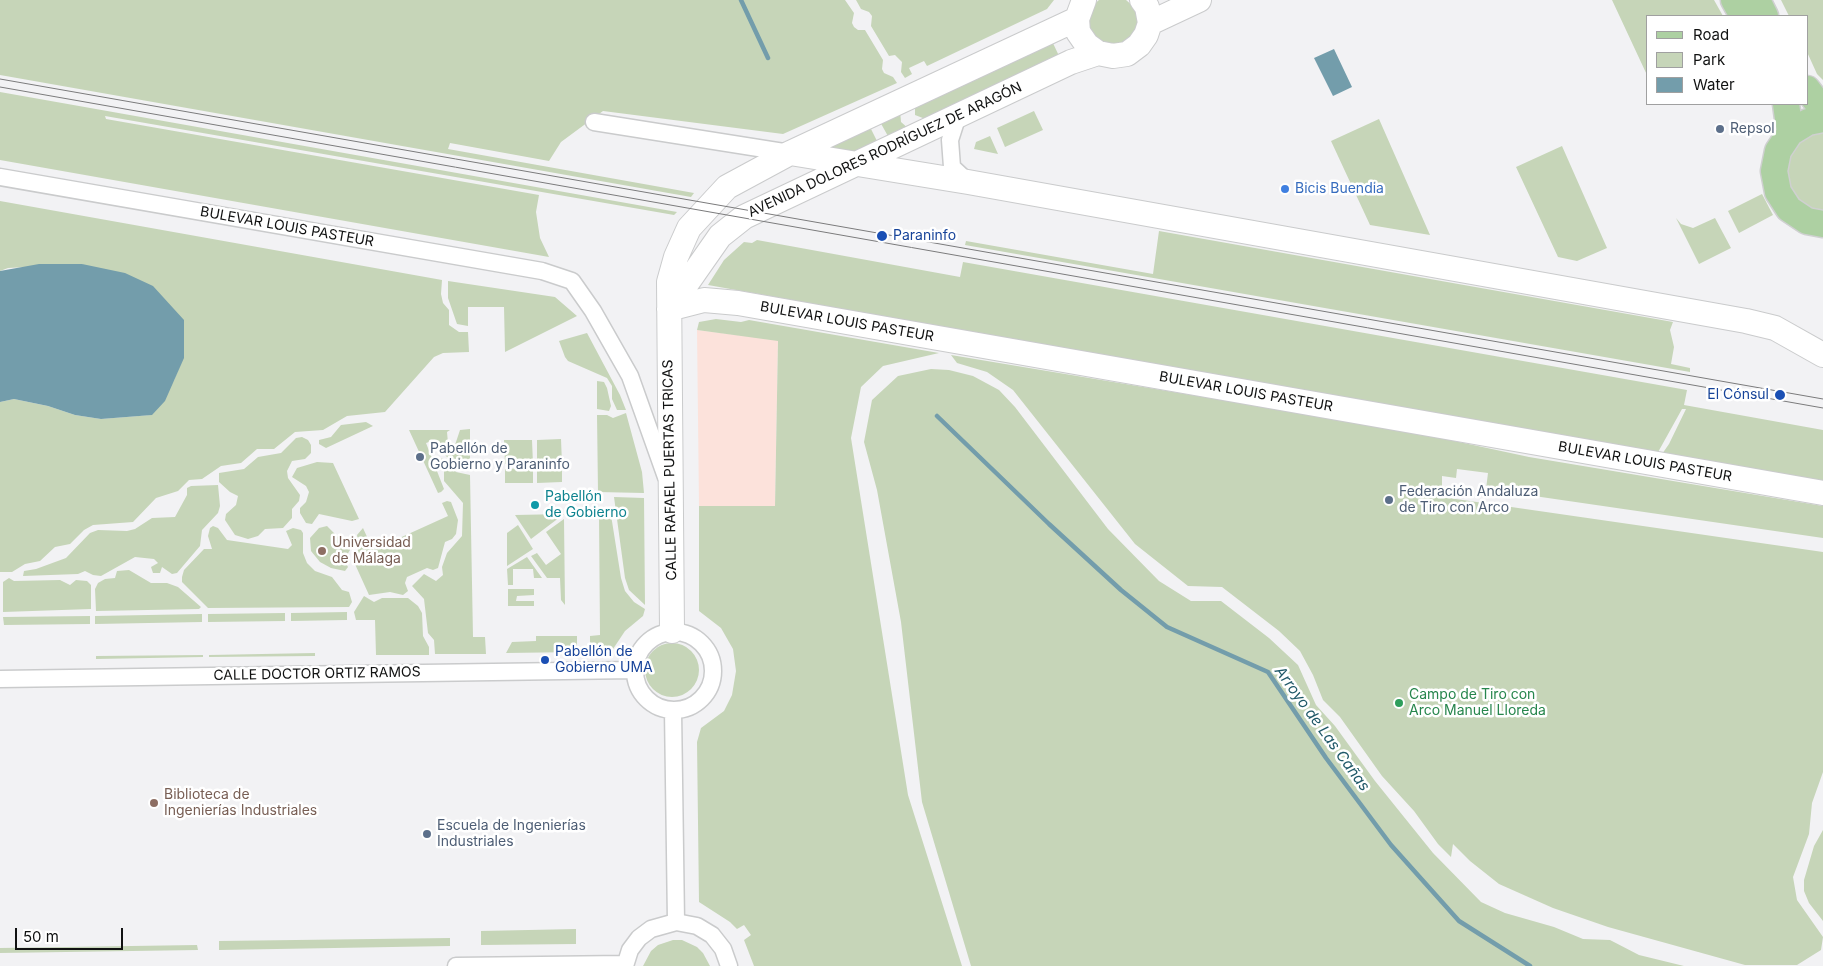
<!DOCTYPE html>
<meta charset="utf-8">
<style>
body{margin:0}
#map{position:relative;width:1823px;height:966px;overflow:hidden;background:#f2f2f4;font-family:Inter,sans-serif}
canvas{display:block}
.legend{position:absolute;left:1646px;top:15px;width:162px;height:90px;box-sizing:border-box;background:#fff;border:1px solid #a0a0a0;margin:0;padding:6px 9px;list-style:none;font-size:15px;color:#111212}
.legend li{display:flex;align-items:center;gap:10px;height:25px}
.legend b{width:25px;border:1px solid #a0a0a0}
.scale{position:absolute;left:15px;top:928px;width:108px;height:22px;box-sizing:border-box;border:2px solid #111212;border-top:0;padding-left:6px;font-size:15px;line-height:18px;white-space:nowrap;color:#111212;-webkit-text-stroke:4px #fff;paint-order:stroke}
</style>
<div id="map">
<canvas width="1823" height="966"></canvas>
<ul class="legend">
<li><b style="height:6px;background:#add0a2"></b>Road</li>
<li><b style="height:14px;background:#c6d5b8"></b>Park</li>
<li><b style="height:14px;background:#739dab"></b>Water</li>
</ul>
<div class="scale">50 m</div>
</div>
<script>
const context = document.querySelector('canvas').getContext('2d');
context.lineJoin = 'round';
function paint(path, color) {
  context.fillStyle = color;
  context.fill(path, 'evenodd');
}
function shape(rows) {
  const path = new Path2D();
  for (const r of rows) {
    if (r.length === 3) {
      path.moveTo(r[0] + r[2], r[1]);
      path.arc(r[0], r[1], r[2], 0, 2 * Math.PI);
      continue;
    }
    path.moveTo(r[0], r[1]);
    for (let i = 2; i < r.length; i += 2) path.lineTo(r[i], r[i + 1]);
  }
  return path;
}
function trace(path, color, width, dash) {
  context.strokeStyle = color;
  context.lineWidth = width;
  context.lineCap = dash ? 'butt' : 'round';
  context.setLineDash(dash || []);
  context.stroke(path);
}
function label(font, color, halo, rows, align = 'center') {
  context.font = font + ' Inter,sans-serif';
  context.lineWidth = 5;
  context.setLineDash([]);
  context.textBaseline = 'middle';
  context.strokeStyle = halo;
  context.fillStyle = color;
  for (const [text, x, y, turn = 0] of rows) {
    context.save();
    context.translate(x, y);
    context.rotate((+turn || 0) * Math.PI / 180);
    context.textAlign = isNaN(turn) ? turn : align;
    if (halo) context.strokeText(text, 0, 0);
    context.fillText(text, 0, 0);
    context.restore();
  }
}
paint(shape([
 [697,330,778,340,775,506,699,506]
]), '#fce2db');
paint(shape([
 [0,0,845,0,854,13,852,23,854,27,858,30,865,30,883,60,882,69,884,73,893,77,897,83,783,134,603,111,561,142,549,161,450,143,448,149,694,193,691,197,0,75],
 [856,0,1054,0,1047,9,927,66,924,61,909,68,912,74,905,78,901,72,902,62,895,55,889,56,871,26,872,16,869,12,861,9],
 [1099,0,1126,0,1134,7,1140,22,1135,37,1107,49,1086,28,1091,7],
 [1612,0,1714,0,1723,16,1647,16,1647,75],
 [1781,0,1823,0,1823,80,1817,74,1807,52,1807,16,1789,16],
 [1051,39,1060,58,928,120,915,115,915,105],
 [0,92,677,212,674,215,105,116,106,119,539,195,536,212,540,238,549,257,0,160],
 [900,110,901,122,909,129,889,138,879,120],
 [1034,111,1043,130,1005,147,997,128],
 [1379,119,1430,235,1370,225,1331,141],
 [869,125,878,143,852,155,833,152,833,144],
 [1823,127,1823,215,1793,199,1784,161,1809,130],
 [990,136,998,154,974,149,976,142],
 [1562,146,1607,248,1577,261,1558,257,1516,167],
 [1762,194,1773,215,1739,233,1728,211],
 [0,201,442,280,441,294,443,303,449,310,449,325,459,332,468,332,469,352,443,353,434,357,385,412,347,416,323,430,295,432,274,449,257,449,241,463,221,466,202,479,189,480,178,491,156,498,133,522,93,525,84,530,70,544,55,547,40,561,25,564,12,572,0,572,0,402,14,399,48,406,75,415,101,419,151,415,174,380,183,358,82,264,8,268,0,271],
 [1676,218,1681,224,1693,228,1715,218,1731,248,1699,264],
 [1159,231,1673,322,1670,330,1674,347,1671,364,1690,368,1690,372,965,245,966,241,1153,274],
 [757,240,960,277,963,262,1687,390,1684,405,1823,430,1823,482,1662,454,1669,444,1686,409,1682,409,1657,454,708,285,724,260,744,242,752,243],
 [448,281,555,297,577,316,505,352,504,307,468,307,468,326,457,324,448,298],
 [716,319,741,322,749,320,939,353,883,366,861,387,851,438,908,795,962,966,754,966,744,940,751,935,744,925,737,929,730,922,699,902,697,742,701,728,724,711,732,695,736,671,733,649,721,628,699,611,699,506,775,506,778,341,697,330,699,322],
 [587,333,620,395,626,410,617,410,612,399,612,386,607,378,568,361,565,357,559,341],
 [951,355,1408,431,1529,457,1823,506,1823,538,1486,489,1488,473,1457,469,1456,478,1442,476,1442,497,1823,552,1823,772,1812,803,1809,834,1793,877,1797,900,1823,937,1821,950,1797,965,1745,965,1608,927,1553,908,1499,884,1470,861,1453,844,1451,857,1438,844,1414,811,1382,776,1340,717,1323,700,1313,675,1300,651,1279,631,1222,587,1188,586,1135,544,1013,390,987,372,957,363],
 [931,369,949,370,973,376,999,390,1015,407,1108,529,1159,581,1191,601,1221,601,1269,638,1298,665,1316,705,1335,726,1375,781,1433,853,1481,902,1505,913,1554,927,1583,939,1610,940,1639,955,1684,966,971,966,922,802,901,622,877,490,864,442,872,400,898,376],
 [597,381,604,382,607,388,611,406,609,411,597,409],
 [626,413,642,472,644,493,598,492,597,415,607,415,613,418],
 [366,422,373,426,326,448,319,444,319,440,331,437,341,425],
 [470,429,470,470,459,469,442,452,443,449,454,448,460,430],
 [409,430,450,430,447,432,448,443,440,446,429,442,426,443,444,489,441,492,438,493],
 [302,437,308,440,311,445,311,453,305,459,292,461,287,471,288,478,300,495,299,501,292,509,292,518,283,528,265,529,258,536,248,539,235,535,225,520,226,514,236,505,238,496,230,492,219,482,219,473,244,469,258,457,281,453,296,438],
 [561,439,562,464,537,464,537,440],
 [504,440,532,440,533,464,505,464],
 [439,458,443,459,456,472,470,475,473,637,485,637,486,654,435,654,434,640,428,633,424,599,412,586,424,574,436,581,443,575,442,567,447,553,462,536,463,503,444,481,444,468,438,462],
 [317,462,333,463,359,519,352,521,319,514,312,524,306,523,300,513,300,508,306,502,309,492,306,486,292,477,297,468],
 [533,468,533,483,505,483,505,469],
 [537,468,562,468,562,482,537,483],
 [218,485,220,506,218,513,202,530,200,546,177,573,172,574,162,567,160,573,153,573,151,567,158,563,154,559,135,557,101,576,93,575,85,571,78,574,23,576,24,571,36,569,66,558,90,533,98,530,127,531,135,529,152,518,175,517,187,495,187,488,191,486],
 [614,497,644,498,645,605,629,590,625,578],
 [447,501,451,502,458,520,456,534,452,539,445,542,438,568,433,570,427,568,407,577,405,583,408,591,403,595,390,592,369,595,354,562,359,546,357,535,363,528,373,550,448,516,442,503],
 [564,514,531,539,515,515],
 [599,515,611,515,621,578,625,591,634,602,645,609,643,616,625,631,613,649,590,652,590,636,600,635],
 [564,519,565,605,561,600,560,578,547,578,531,556,537,553,546,565,561,554,546,532],
 [518,525,533,549,507,566,507,533],
 [213,526,218,528,227,540,288,549,292,545,286,531,293,528,301,530,303,533,303,553,307,563,315,571,332,577,342,590,349,592,352,602,349,607,208,608,182,582,182,577,184,570,204,549,212,549,208,536,210,528],
 [327,526,340,539,348,541,350,550,344,560,348,567,345,571,331,568,320,562,311,551,310,538,319,528],
 [527,557,542,578,534,578,533,569,513,569,513,585,508,585,507,569],
 [129,570,151,583,167,583,178,587,201,607,199,609,96,611,95,589,98,583,105,579,115,578,117,571],
 [9,578,14,581,60,580,70,585,76,580,87,581,91,585,91,609,3,612,3,582],
 [508,589,534,589,534,595,517,596,516,601,534,601,534,606,508,606],
 [364,596,374,602,382,598,408,598,418,606,422,613,423,636,429,647,429,655,376,655,375,620,356,620,354,612],
 [347,612,347,620,291,621,291,613],
 [285,613,285,621,208,622,208,614],
 [202,614,202,622,95,624,95,616],
 [90,616,90,624,4,625,3,617],
 [536,636,577,636,577,652,506,653,512,642,536,641],
 [672,670,27],
 [315,653,315,656,209,657,209,655],
 [203,655,203,657,96,659,96,656],
 [1823,830,1823,921,1809,903,1804,891,1804,880,1814,846],
 [576,929,576,944,481,945,481,931],
 [450,938,450,946,219,950,219,941],
 [673,940,682,940,697,947,703,953,710,966,643,966,651,951,658,945],
 [197,945,198,950,0,953,0,948]
]), '#c6d5b8');
paint(shape([
 [1334,49,1352,87,1333,96,1314,58],
 [39,264,82,264,125,273,153,286,184,320,184,358,165,401,152,415,101,419,75,415,48,406,14,399,0,402,0,271]
]), '#739dab');
trace(shape([
 [741,0,768,58],
 [937,416,1049,524,1121,590,1167,627,1268,672,1326,758,1391,845,1459,921,1530,966]
]), '#739dab', 4.5);
const street = shape([
 [958,115,950,140,952,167,968,182],
 [594,122,790,153],
 [0,177,542,271,572,281,593,311,630,376,666,477],
 [674,671,39],
 [0,679,634,670],
 [673,710,676,922],
 [456,966,625,964],
 [625,966,630,950,639,938,651,929,676,922,697,926,712,935,723,949,729,966]
]);
const secondary = shape([
 [1084,0,1077,19,1078,32,1087,45,1098,53,1113,56,1127,54,1139,45,1146,35,1150,23,1147,7,1142,0],
 [1150,23,1199,0],
 [790,153,968,182,1746,321,1775,328,1823,355],
 [669,309,704,300,738,303,1823,493],
 [669,309,720,236,744,217,1071,62,1098,53],
 [672,631,669,282,676,257,689,228,727,187,790,153,1077,19]
]);
const primary = shape([
 [1734,0,1743,16],
 [1757,0,1765,16],
 [1807,89,1823,110],
 [1786,104,1790,133],
 [1823,119,1808,122,1790,133,1778,151,1774,171,1778,192,1789,209,1807,221,1823,224]
]);
trace(street, '#cacbcc', 19);
trace(secondary, '#cacbcc', 26);
trace(primary, '#cfd0d0', 29);
trace(street, '#fff', 16);
trace(secondary, '#fff', 24);
trace(primary, '#add0a2', 26);
trace(shape([
 [0,79,1823,399],
 [0,87,1823,408]
]), '#7b7b7c', 1);
for (const [x, y, r, color] of [
 [1720,129,5,"#5c6f8a"],
 [1285,189,5,"#3f7fe0"],
 [882,236,6,"#1a4fb4"],
 [1780,395,6,"#1a4fb4"],
 [420,457,5,"#5c6f8a"],
 [1389,500,5,"#5c6f8a"],
 [535,505,5,"#0f9aa8"],
 [322,551,5,"#8d6e63"],
 [545,660,5,"#1a4fb4"],
 [1399,703,5,"#2e9e5b"],
 [154,803,5,"#8d6e63"],
 [427,834,5,"#5c6f8a"]
]) {
  const dot = new Path2D();
  dot.arc(x, y, r, 0, 2 * Math.PI);
  context.fillStyle = color;
  context.fill(dot);
  trace(dot, '#fff', 2);
}
label('14px', '#4e5e75', '#fff', [
 ["Repsol",1730,129],
 ["Pabellón de",430,449],
 ["Gobierno y Paraninfo",430,465],
 ["Federación Andaluza",1399,492],
 ["de Tiro con Arco",1399,508],
 ["Escuela de Ingenierías",437,826],
 ["Industriales",437,842]
], 'left');
label('14px', '#111212', '#fff', [
 ["AVENIDA DOLORES RODRÍGUEZ DE ARAGÓN",885,150,-25],
 ["BULEVAR LOUIS PASTEUR",287,227,10],
 ["BULEVAR LOUIS PASTEUR",847,322,10],
 ["BULEVAR LOUIS PASTEUR",1246,392,10],
 ["BULEVAR LOUIS PASTEUR",1645,462,10],
 ["CALLE RAFAEL PUERTAS TRICAS",670,470,-91],
 ["CALLE DOCTOR ORTIZ RAMOS",317,674,-1]
]);
label('14px', '#366cbe', '#fff', [
 ["Bicis Buendia",1295,189]
], 'left');
label('14px', '#164399', '#fff', [
 ["Paraninfo",893,236],
 ["El Cónsul",1769,395,"right"],
 ["Pabellón de",555,652],
 ["Gobierno UMA",555,668]
], 'left');
label('14px', '#0d838f', '#fff', [
 ["Pabellón",545,497],
 ["de Gobierno",545,513]
], 'left');
label('14px', '#785e54', '#fff', [
 ["Universidad",332,543],
 ["de Málaga",332,559],
 ["Biblioteca de",164,795],
 ["Ingenierías Industriales",164,811]
], 'left');
label('14px', '#27864d', '#fff', [
 ["Campo de Tiro con",1409,695],
 ["Arco Manuel Lloreda",1409,711]
], 'left');
label('italic 15px', '#1f5868', '#fff', [
 ["Arroyo de Las Cañas",1322,729,54]
]);
</script>
